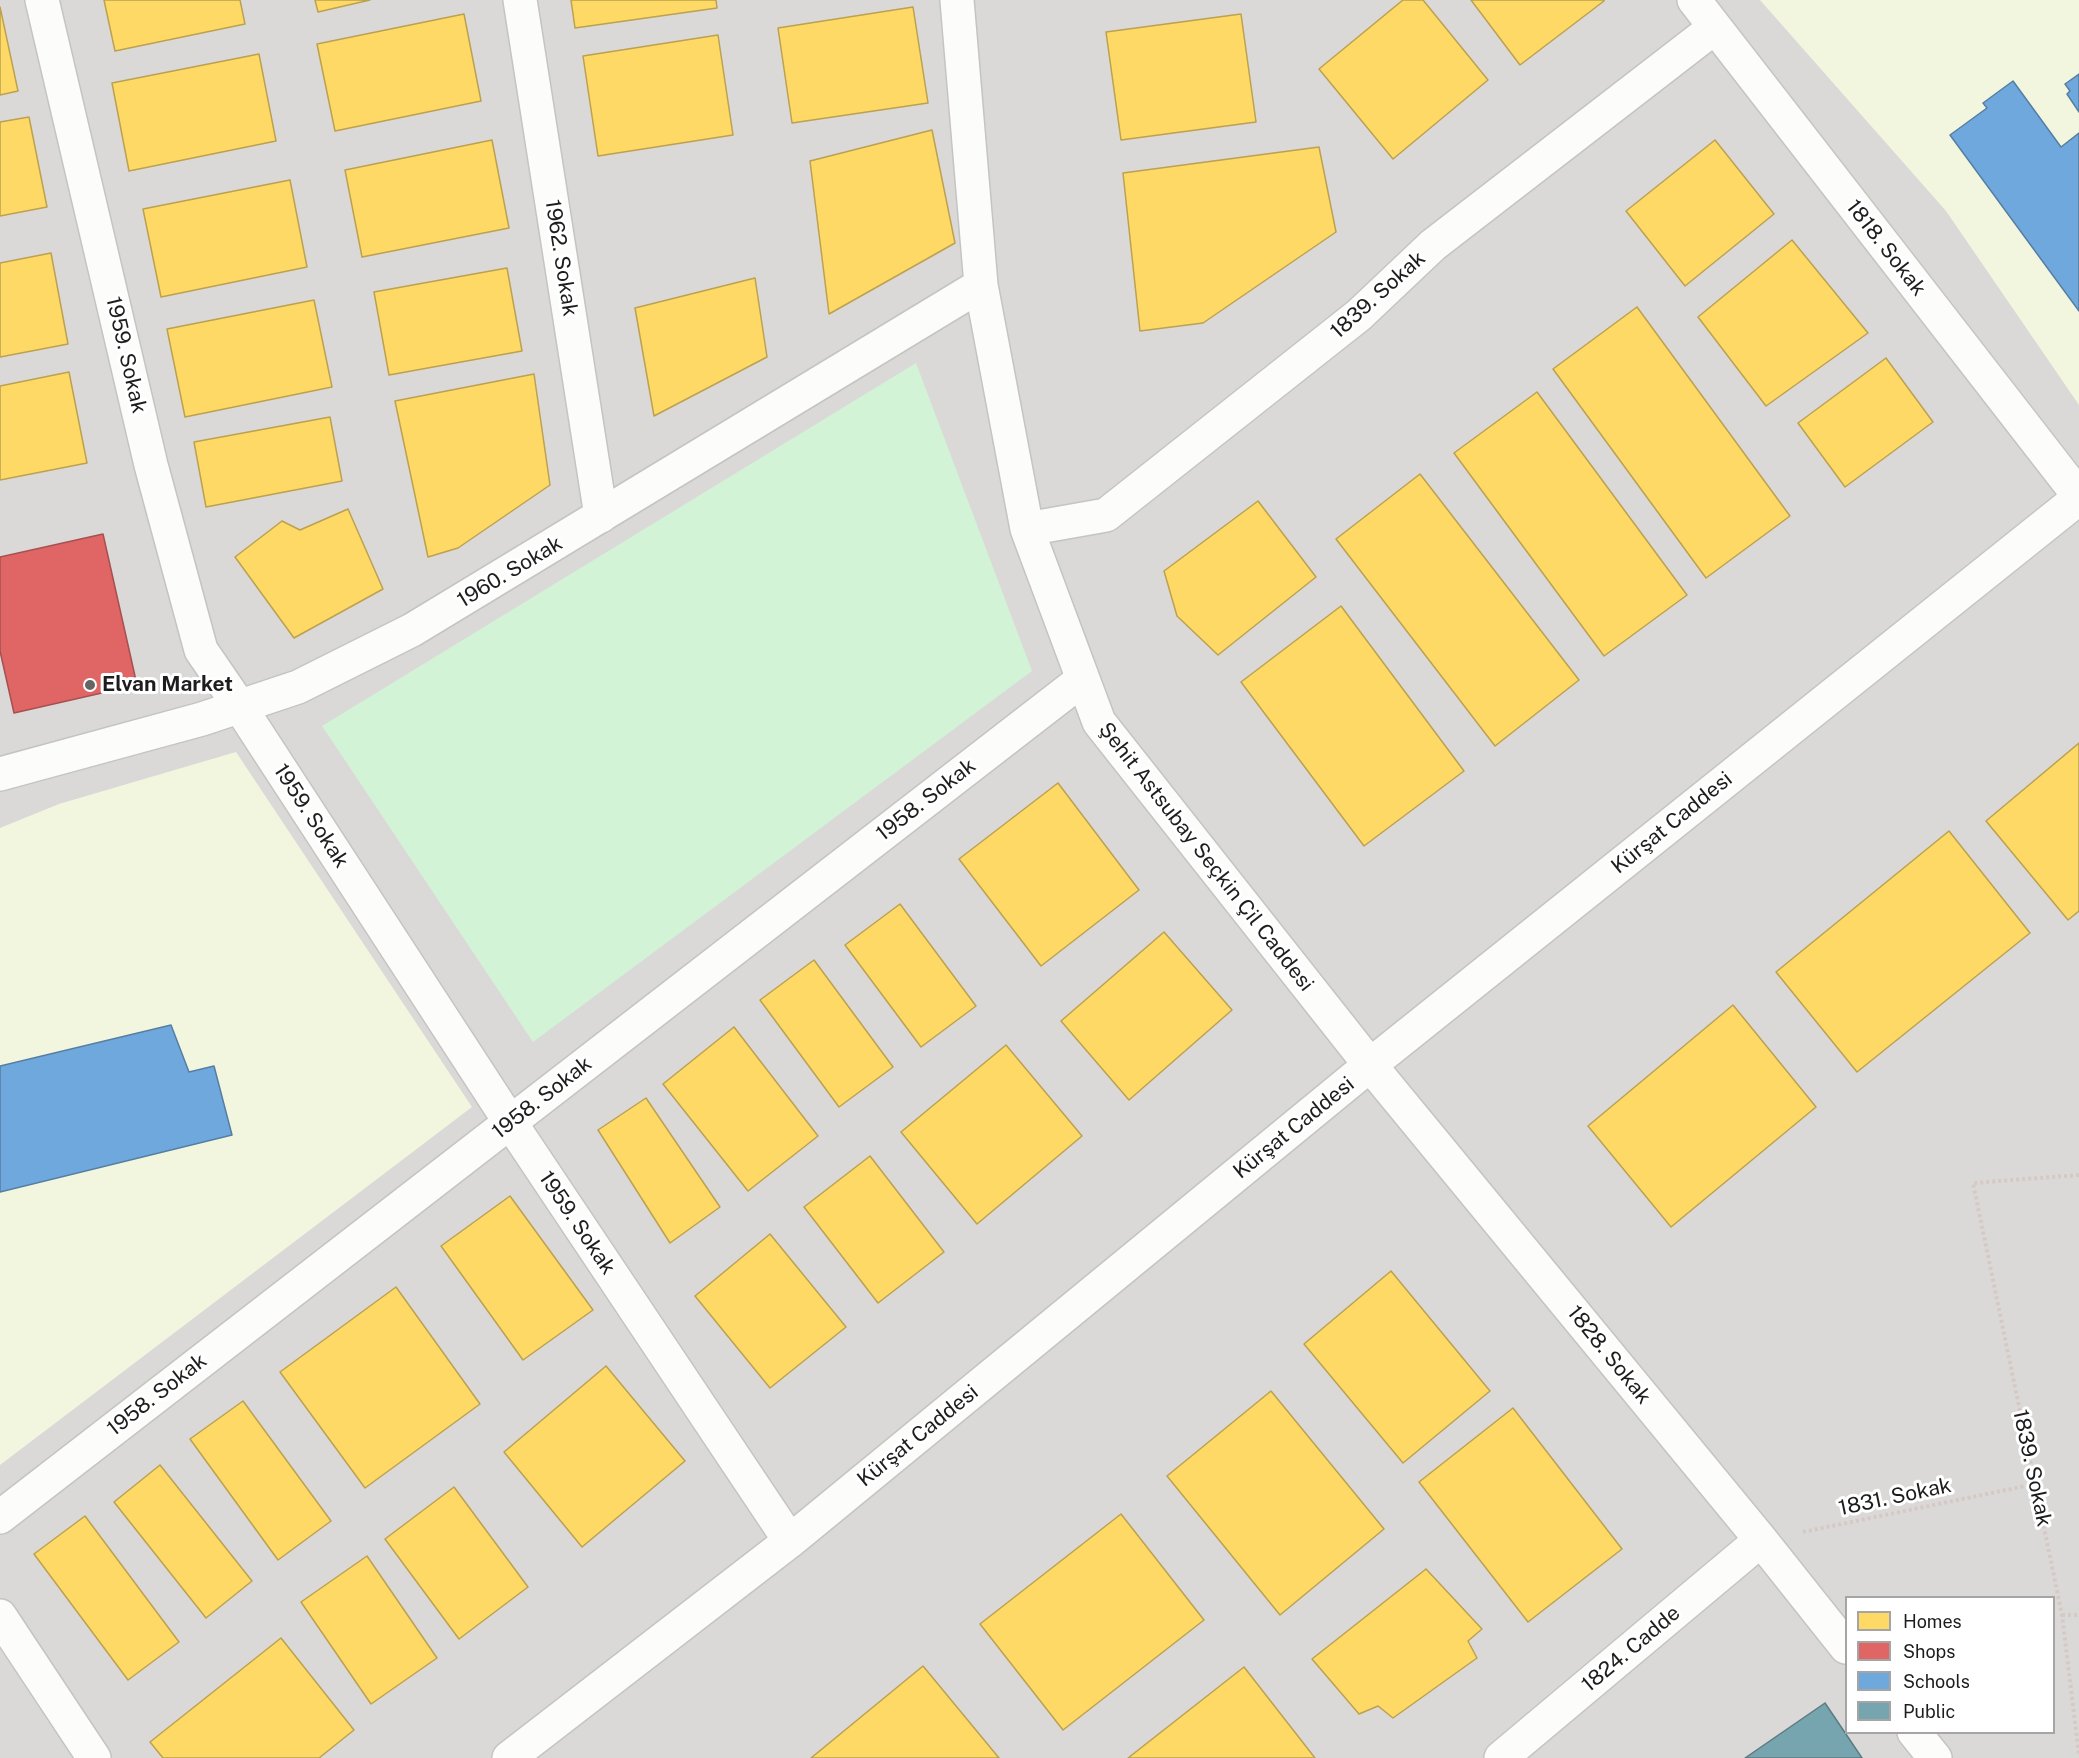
<!DOCTYPE html>
<meta charset="utf-8">
<style>
body{margin:0}
#map{position:relative;width:2079px;height:1758px;overflow:hidden;background:#ebeae5;font-family:"Public Sans",sans-serif}
canvas{display:block}
.legend{position:absolute;left:1845px;top:1596px;width:210px;height:138px;box-sizing:border-box;background:#fff;border:2px solid #a5a5a5;margin:0;padding:8px 10px;list-style:none;font-size:18px;color:#1d1d1d}
.legend li{display:flex;align-items:center;gap:12px;height:30px}
.legend b{width:30px;border:2px solid #a5a5a5}
</style>
<div id="map">
<canvas width="2079" height="1758"></canvas>
<ul class="legend">
<li><b style="height:16px;background:#ffd966"></b>Homes</li>
<li><b style="height:16px;background:#e06666"></b>Shops</li>
<li><b style="height:16px;background:#6fa8dc"></b>Schools</li>
<li><b style="height:16px;background:#76a5af"></b>Public</li>
</ul>
</div>
<script>
const context = document.querySelector('canvas').getContext('2d');
context.lineJoin = 'round';
function paint(path, color) {
  context.fillStyle = color;
  context.fill(path, 'evenodd');
}
function shape(rows) {
  const path = new Path2D();
  for (const r of rows) {
    path.moveTo(r[0], r[1]);
    for (let i = 2; i < r.length; i += 2) path.lineTo(r[i], r[i + 1]);
  }
  return path;
}
function trace(path, color, width, dash) {
  context.strokeStyle = color;
  context.lineWidth = width;
  context.lineCap = dash ? 'butt' : 'round';
  context.setLineDash(dash || []);
  context.stroke(path);
}
function label(font, color, halo, rows, align = 'center') {
  context.font = font + ' "Public Sans",sans-serif';
  context.lineWidth = 6;
  context.setLineDash([]);
  context.textBaseline = 'middle';
  context.strokeStyle = halo;
  context.fillStyle = color;
  for (const [text, x, y, turn = 0] of rows) {
    context.save();
    context.translate(x, y);
    context.rotate((+turn || 0) * Math.PI / 180);
    context.textAlign = isNaN(turn) ? turn : align;
    if (halo) context.strokeText(text, 0, 0);
    context.fillText(text, 0, 0);
    context.restore();
  }
}
paint(shape([
 [0,0,2079,0,2079,1758,0,1758],
 [1846,1598,2054,1598,2054,1732,1846,1732]
]), '#dad9d7');
paint(shape([
 [1760,0,2079,0,2079,405,1946,211],
 [236,752,472,1107,0,1465,0,828,59,804]
]), '#f3f6df');
paint(shape([
 [916,363,1032,671,533,1042,322,726]
]), '#d2f3d6');
const homes = shape([
 [104,0,240,0,245,24,115,51,104,0],
 [315,0,370,0,318,12,315,0],
 [571,0,716,0,717,8,575,28,571,0],
 [1403,0,1423,0,1488,80,1393,159,1319,69,1403,0],
 [1471,0,1604,0,1604,1,1520,65,1471,0],
 [0,7,18,91,0,95,0,7],
 [913,7,928,103,792,123,778,28,913,7],
 [464,14,481,101,335,131,317,44,464,14],
 [1241,14,1256,122,1121,140,1106,32,1241,14],
 [718,35,733,135,598,156,583,56,718,35],
 [259,54,276,141,129,171,112,83,259,54],
 [29,117,47,207,0,216,0,122,29,117],
 [932,130,955,243,829,314,810,161,932,130],
 [492,140,509,228,362,257,345,170,492,140],
 [1715,140,1774,214,1685,286,1626,211,1715,140],
 [1319,147,1336,232,1203,323,1140,331,1123,173,1319,147],
 [290,180,307,267,161,297,143,209,290,180],
 [1792,240,1868,333,1766,406,1698,317,1792,240],
 [51,253,68,344,0,357,0,263,51,253],
 [507,268,522,351,389,375,374,292,507,268],
 [755,278,767,357,654,416,635,308,755,278],
 [314,300,332,387,185,417,167,329,314,300],
 [1637,307,1790,516,1706,578,1553,369,1637,307],
 [1886,358,1933,422,1845,487,1798,423,1886,358],
 [69,372,87,463,0,480,0,386,69,372],
 [534,374,550,485,458,548,428,557,395,401,534,374],
 [1537,392,1687,595,1604,656,1454,453,1537,392],
 [330,417,342,481,206,507,194,442,330,417],
 [1420,474,1579,680,1495,746,1336,539,1420,474],
 [1258,501,1316,577,1218,655,1177,616,1164,571,1258,501],
 [348,509,383,589,294,638,235,557,282,521,300,530,348,509],
 [1341,606,1464,771,1364,846,1241,682,1341,606],
 [2079,743,2079,911,2068,920,1986,821,2079,743],
 [1058,783,1139,890,1041,966,959,859,1058,783],
 [1949,831,2030,933,1857,1072,1776,972,1949,831],
 [900,904,976,1006,921,1047,845,945,900,904],
 [1164,932,1232,1010,1129,1100,1061,1021,1164,932],
 [814,960,893,1067,839,1107,760,1000,814,960],
 [1733,1005,1816,1107,1671,1227,1588,1126,1733,1005],
 [734,1027,818,1136,748,1191,663,1084,734,1027],
 [1006,1045,1082,1136,977,1224,901,1132,1006,1045],
 [646,1098,720,1207,670,1243,598,1130,646,1098],
 [870,1156,944,1252,878,1303,804,1207,870,1156],
 [510,1196,593,1310,523,1360,441,1246,510,1196],
 [770,1234,846,1327,770,1388,695,1296,770,1234],
 [1391,1271,1490,1391,1403,1463,1304,1344,1391,1271],
 [396,1287,480,1404,365,1488,280,1372,396,1287],
 [606,1366,685,1461,582,1547,504,1452,606,1366],
 [1271,1391,1384,1529,1280,1615,1167,1476,1271,1391],
 [243,1401,331,1521,278,1560,190,1439,243,1401],
 [1513,1408,1622,1549,1528,1622,1419,1482,1513,1408],
 [160,1465,252,1581,206,1618,114,1502,160,1465],
 [454,1487,528,1587,459,1639,385,1539,454,1487],
 [1121,1514,1204,1620,1063,1730,980,1624,1121,1514],
 [85,1516,179,1642,128,1680,34,1554,85,1516],
 [367,1556,437,1658,371,1704,301,1602,367,1556],
 [1426,1569,1482,1629,1468,1641,1477,1658,1393,1718,1378,1706,1359,1714,1312,1659,1426,1569],
 [281,1638,354,1730,319,1758,163,1758,150,1742,281,1638],
 [923,1666,999,1758,811,1758,923,1666],
 [1244,1667,1315,1758,1128,1758,1244,1667]
]);
paint(homes, '#ffd966');
trace(homes, '#bba150', 1.5);
const shops = shape([
 [103,534,137,685,14,713,0,651,0,557,103,534]
]);
paint(shops, '#e06666');
trace(shops, '#a65050', 1.5);
const schools = shape([
 [2079,74,2079,112,2067,94,2070,91,2065,84,2079,74],
 [2013,81,2061,147,2079,133,2079,311,1950,135,1987,108,1983,103,2013,81],
 [171,1025,189,1072,214,1066,232,1135,0,1192,0,1066,171,1025]
]);
paint(schools, '#6fa8dc');
trace(schools, '#567ea3', 1.5);
const public = shape([
 [1825,1703,1862,1758,1745,1758,1825,1703]
]);
paint(public, '#76a5af');
trace(public, '#5b7c83', 1.5);
const minor = shape([
 [42,0,151,465,201,650,240,707,510,1122,790,1541],
 [520,0,601,516],
 [957,0,981,285,1027,529,1099,722,1370,1065,1761,1540,1846,1647],
 [1694,0,2079,496],
 [1027,529,1106,515,1359,315,1433,245,1714,28],
 [0,774,202,719,298,687,412,630,981,285],
 [0,1517,1083,679],
 [0,1616,94,1758],
 [1914,1732,1935,1758],
 [509,1758,790,1541,1370,1065,2079,498],
 [1501,1758,1761,1540]
]);
trace(minor, '#c4c4c1', 36);
trace(shape([
 [2079,1175,1973,1183,2062,1615,2079,1755],
 [1803,1532,2035,1484],
 [2062,1615,2079,1615]
]), '#d6c9c4', 4, [3, 3]);
trace(minor, '#fcfcfb', 33);
for (const [x, y, r, color] of [
 [90,685,6,"#656563"]
]) {
  const dot = new Path2D();
  dot.arc(x, y, r, 0, 2 * Math.PI);
  context.fillStyle = color;
  context.fill(dot);
  trace(dot, '#fff', 2);
}
label('21px', '#1d1d1d', '#fff', [
 ["1818. Sokak",1886,248,52],
 ["1962. Sokak",561,258,81],
 ["1839. Sokak",1378,295,-42],
 ["1959. Sokak",126,355,77],
 ["1960. Sokak",510,572,-31],
 ["1958. Sokak",926,800,-38],
 ["1959. Sokak",311,816,57],
 ["Kürşat Caddesi",1672,823,-39],
 ["Şehit Astsubay Seçkin Çil Caddesi",1206,857,52],
 ["1958. Sokak",542,1098,-38],
 ["Kürşat Caddesi",1294,1128,-39],
 ["1959. Sokak",577,1223,56],
 ["1828. Sokak",1609,1355,51],
 ["1958. Sokak",157,1395,-38],
 ["Kürşat Caddesi",918,1436,-39],
 ["1839. Sokak",2032,1468,78],
 ["1831. Sokak",1895,1497,-12],
 ["1824. Cadde",1631,1649,-40]
]);
label('bold 21px', '#1d1d1d', '#fff', [
 ["Elvan Market",102,685]
], 'left');
</script>
